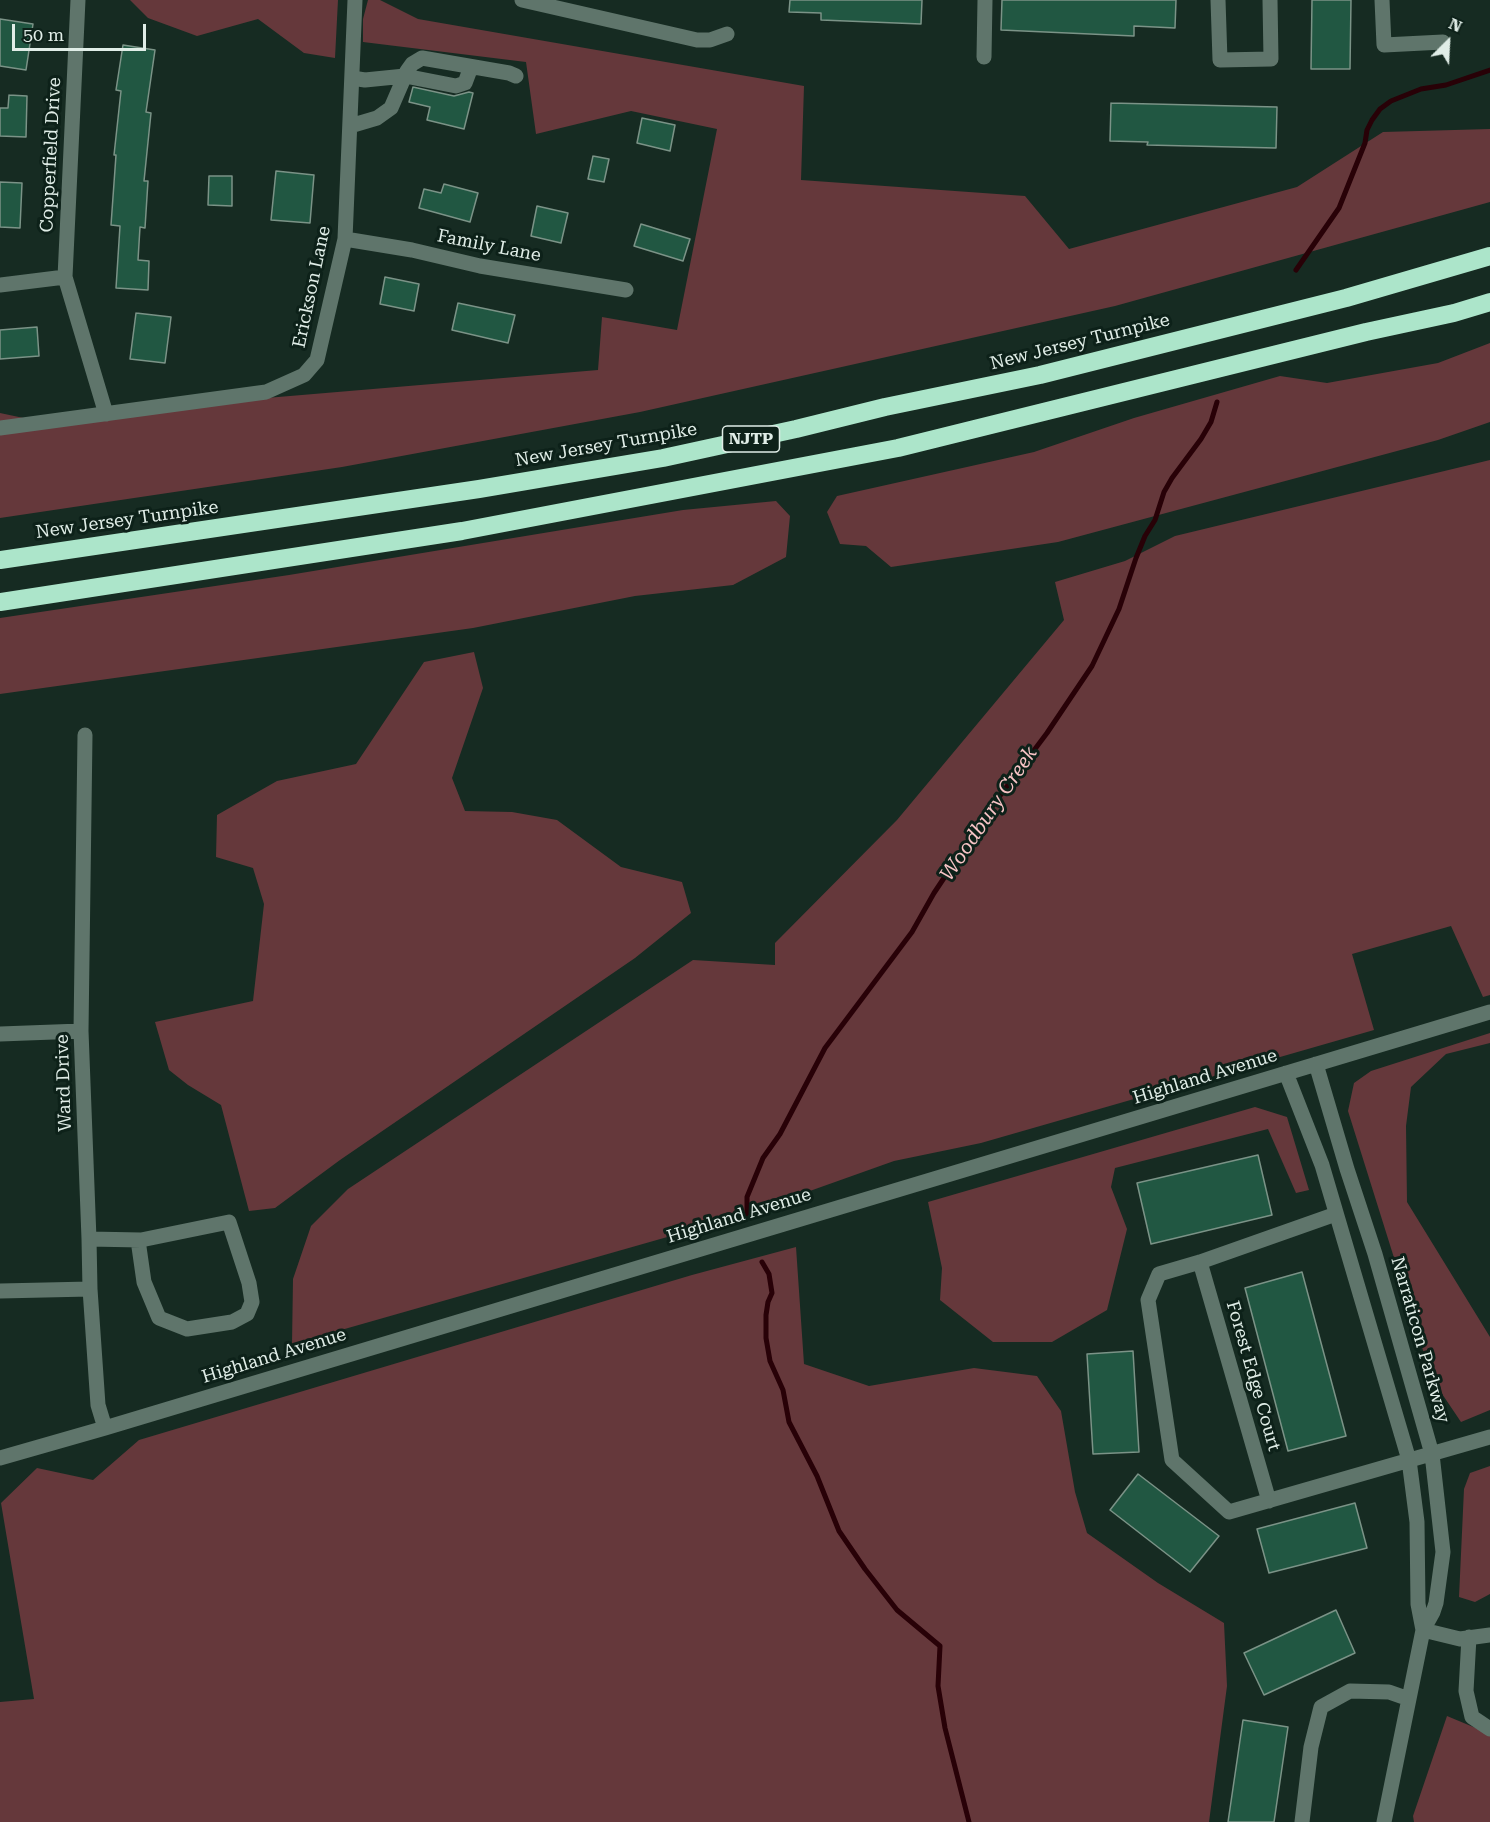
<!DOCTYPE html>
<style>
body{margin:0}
#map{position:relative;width:1490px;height:1822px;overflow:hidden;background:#162b22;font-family:"Roboto Serif",serif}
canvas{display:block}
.north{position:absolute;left:1418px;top:12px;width:60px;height:60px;-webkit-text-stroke:4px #0d2119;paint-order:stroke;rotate:24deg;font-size:16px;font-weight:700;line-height:24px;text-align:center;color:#e0ede7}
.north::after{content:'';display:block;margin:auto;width:21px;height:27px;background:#e0ede7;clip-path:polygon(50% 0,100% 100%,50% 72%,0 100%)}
.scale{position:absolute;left:12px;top:24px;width:134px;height:27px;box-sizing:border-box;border:3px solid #e0ede7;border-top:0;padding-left:8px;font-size:18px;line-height:21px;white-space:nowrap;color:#e0ede7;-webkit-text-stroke:4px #0d2119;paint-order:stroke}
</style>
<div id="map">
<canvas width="1490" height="1822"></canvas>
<div class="north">N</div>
<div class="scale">50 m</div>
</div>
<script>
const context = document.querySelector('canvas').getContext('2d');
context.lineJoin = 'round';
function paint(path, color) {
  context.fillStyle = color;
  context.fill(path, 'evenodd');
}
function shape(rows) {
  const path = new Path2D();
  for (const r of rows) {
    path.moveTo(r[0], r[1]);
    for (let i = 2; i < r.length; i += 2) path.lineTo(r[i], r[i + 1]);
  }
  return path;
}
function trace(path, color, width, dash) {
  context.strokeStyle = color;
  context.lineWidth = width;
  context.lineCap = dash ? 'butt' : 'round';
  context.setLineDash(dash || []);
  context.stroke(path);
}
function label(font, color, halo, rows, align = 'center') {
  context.font = font + ' "Roboto Serif",serif';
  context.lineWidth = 6;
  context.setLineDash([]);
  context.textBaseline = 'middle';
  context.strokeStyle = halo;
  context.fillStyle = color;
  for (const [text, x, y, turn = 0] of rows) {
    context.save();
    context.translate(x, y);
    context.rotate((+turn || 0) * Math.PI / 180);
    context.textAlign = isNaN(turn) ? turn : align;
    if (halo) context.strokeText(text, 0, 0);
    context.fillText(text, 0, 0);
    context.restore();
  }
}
paint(shape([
 [130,0,338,0,335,58,304,53,258,19,197,36,148,18],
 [368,0,380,0,418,19,804,86,801,180,1025,196,1069,249,1297,187,1383,132,1490,129,1490,202,1115,306,640,412,342,467,0,518,0,413,52,424,207,403,598,370,602,317,677,330,717,129,631,111,536,134,526,62,363,42,363,19],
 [1490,343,1490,422,1438,440,1058,542,891,567,866,546,840,544,827,512,837,496,1034,452,1134,418,1280,376,1327,383,1438,363],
 [1490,460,1490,995,1483,997,1451,926,1352,954,1374,1030,981,1143,894,1161,734,1218,292,1344,293,1279,311,1226,348,1189,693,960,775,965,775,943,897,820,1064,620,1055,582,1125,561,1175,536],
 [776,501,790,516,786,557,733,585,635,596,473,628,0,694,0,618,289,575,683,510],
 [474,652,483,688,452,778,465,811,512,812,557,820,621,867,682,882,691,913,635,958,340,1160,275,1208,249,1211,221,1105,188,1085,169,1070,155,1022,253,1001,264,904,253,868,216,857,217,815,277,781,356,764,424,662],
 [1490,1033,1490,1043,1446,1054,1411,1087,1406,1126,1407,1202,1490,1337,1490,1410,1461,1422,1432,1379,1348,1111,1354,1083,1371,1071],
 [1255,1107,1287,1117,1309,1190,1296,1193,1268,1129,1115,1168,1111,1187,1127,1229,1107,1310,1052,1342,993,1342,940,1300,942,1268,928,1202],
 [796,1247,804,1364,869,1386,974,1368,1037,1376,1061,1411,1075,1492,1087,1533,1158,1583,1224,1623,1227,1686,1209,1822,0,1822,0,1702,34,1699,1,1503,37,1468,93,1480,139,1440,692,1275],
 [1490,1466,1490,1594,1475,1602,1459,1597,1464,1489,1470,1473],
 [1447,1716,1490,1734,1490,1822,1414,1822,1413,1816]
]), '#65383b');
trace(shape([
 [1296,270,1339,208,1365,143,1367,130,1372,120,1380,109,1391,101,1421,89,1446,85,1490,70],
 [747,1217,747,1197,763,1158,780,1134,825,1048,912,932,934,893,966,845,996,801,1047,733,1092,666,1119,609,1136,558,1145,536,1155,520,1164,492,1172,478,1201,439,1211,422,1217,402],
 [762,1262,769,1274,772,1293,768,1302,766,1315,766,1338,770,1361,783,1390,789,1422,817,1476,839,1531,865,1569,897,1610,940,1646,938,1686,945,1728,969,1822]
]), '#280107', 5);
const building = shape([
 [790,0,922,0,921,24,821,20,821,13,789,12,790,0],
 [1002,0,1176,0,1175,28,1134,26,1134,36,1001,30,1002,0],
 [1312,0,1351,0,1350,69,1311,69,1312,0],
 [0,19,33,24,26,70,0,66,0,19],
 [123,45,155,50,146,112,151,113,144,181,148,181,145,228,140,227,138,260,149,261,148,290,116,288,120,226,111,225,116,155,114,155,121,91,116,90,123,45],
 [413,87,454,96,469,92,473,93,464,129,427,120,430,107,409,102,413,87],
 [9,95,27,96,26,137,0,136,0,108,8,108,9,95],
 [1111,103,1277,107,1276,148,1147,145,1148,142,1110,141,1111,103],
 [642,118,675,125,670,151,637,143,642,118],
 [593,156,609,159,604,182,588,179,593,156],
 [276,171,314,175,310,223,271,220,276,171],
 [209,176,232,176,232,206,208,205,209,176],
 [0,182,22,183,20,228,0,227,0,182],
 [444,184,478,193,470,222,419,208,424,189,441,193,444,184],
 [537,206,568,213,561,243,531,236,537,206],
 [641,224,690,239,683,261,634,246,641,224],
 [385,277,419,284,414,311,380,304,385,277],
 [458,303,515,315,508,343,452,330,458,303],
 [136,313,171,317,165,363,130,359,136,313],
 [37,327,39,356,0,359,0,330,37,327],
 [1258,1155,1272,1215,1151,1244,1137,1183,1258,1155],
 [1302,1272,1346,1436,1288,1451,1245,1288,1302,1272],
 [1133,1351,1139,1452,1093,1454,1087,1354,1133,1351],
 [1138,1474,1219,1536,1190,1572,1110,1510,1138,1474],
 [1355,1503,1367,1548,1269,1573,1257,1529,1355,1503],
 [1336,1610,1355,1653,1264,1695,1244,1653,1336,1610],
 [1243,1720,1288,1727,1274,1822,1228,1822,1243,1720]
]);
paint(building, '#215742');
trace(building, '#7b9387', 1.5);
trace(shape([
 [78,0,65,277,106,414],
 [522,0,697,40,710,40,727,34],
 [1218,0,1220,60,1271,59,1270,0],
 [1382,0,1384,45,1443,42],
 [984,57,985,0],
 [352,78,365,80,405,76,456,86,465,83,471,67],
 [350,126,377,118,391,108,407,71,412,64,422,58,509,73,516,76],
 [345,239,412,250,480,266,626,290],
 [0,285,65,277],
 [0,428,266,392,304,375,317,360,345,239,355,0],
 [85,735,81,1031,89,1239,90,1289,98,1405,105,1428],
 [0,1034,81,1031],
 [1316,1064,1347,1169,1375,1254,1432,1454,1443,1552,1436,1603,1433,1612,1423,1630,1384,1822],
 [1286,1073,1322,1165,1409,1460,1417,1522,1418,1604,1423,1630],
 [1336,1214,1200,1262,1159,1274,1148,1300,1172,1460,1229,1512,1490,1437],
 [89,1239,141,1240,229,1222,249,1283,252,1302,247,1314,232,1322,187,1329,159,1318,144,1282,138,1240],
 [1200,1262,1269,1501],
 [0,1291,90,1289],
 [0,1458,105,1428,1490,1012],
 [1423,1630,1460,1639,1490,1635],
 [1469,1637,1466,1691,1472,1717,1490,1729],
 [1302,1822,1311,1747,1321,1707,1350,1691,1389,1692,1409,1699]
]), '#5f756b', 15);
trace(shape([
 [0,560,479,489,663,458,796,429,885,407,1040,375,1346,298,1490,256],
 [0,602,462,531,898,448,1366,332,1454,313,1490,302]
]), '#ace5ca', 18);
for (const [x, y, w] of [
 [751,439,57]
]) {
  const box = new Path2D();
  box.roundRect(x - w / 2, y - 13, w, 26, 4.5);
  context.fillStyle = '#0d2119';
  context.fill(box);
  trace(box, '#e0ede7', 1.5);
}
label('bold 16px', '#e0ede7', null, [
 ["NJTP",751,439]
]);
label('18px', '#e0ede7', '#0d2119', [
 ["Copperfield Drive",51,155,-87],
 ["Family Lane",489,246,11],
 ["Erickson Lane",312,287,-78],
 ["New Jersey Turnpike",1080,342,-14],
 ["New Jersey Turnpike",606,445,-10],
 ["New Jersey Turnpike",127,520,-8],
 ["Highland Avenue",1205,1077,-17],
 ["Ward Drive",64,1083,-92],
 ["Highland Avenue",739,1216,-17],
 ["Narraticon Parkway",1420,1340,74],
 ["Highland Avenue",274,1356,-17],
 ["Forest Edge Court",1253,1376,74]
]);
label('italic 20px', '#f8c4c6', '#0d2119', [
 ["Woodbury Creek",989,814,-56]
]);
</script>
